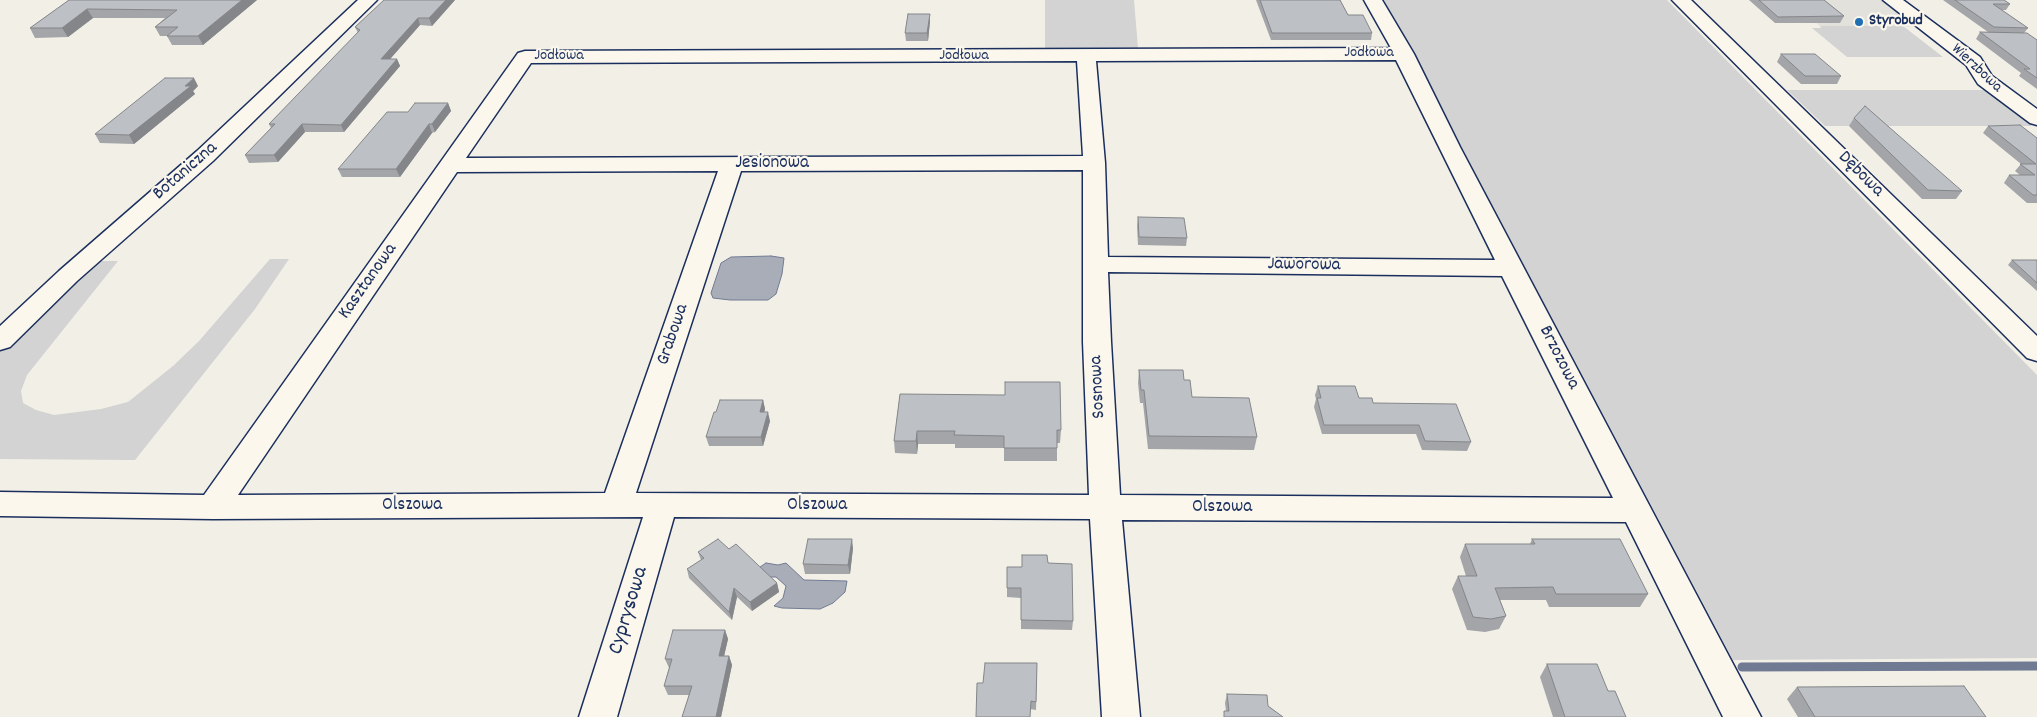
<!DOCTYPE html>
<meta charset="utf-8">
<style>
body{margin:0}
canvas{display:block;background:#f2efe6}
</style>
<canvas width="2037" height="717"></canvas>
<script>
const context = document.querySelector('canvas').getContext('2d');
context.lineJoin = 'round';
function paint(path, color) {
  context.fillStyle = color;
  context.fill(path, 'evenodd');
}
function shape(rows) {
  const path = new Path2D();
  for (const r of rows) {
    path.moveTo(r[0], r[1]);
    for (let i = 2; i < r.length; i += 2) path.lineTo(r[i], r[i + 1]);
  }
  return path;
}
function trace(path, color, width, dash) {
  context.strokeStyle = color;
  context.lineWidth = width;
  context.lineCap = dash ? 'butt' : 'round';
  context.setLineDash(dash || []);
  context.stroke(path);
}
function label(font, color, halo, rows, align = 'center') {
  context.font = font + ' Dekko,sans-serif';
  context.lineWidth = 4.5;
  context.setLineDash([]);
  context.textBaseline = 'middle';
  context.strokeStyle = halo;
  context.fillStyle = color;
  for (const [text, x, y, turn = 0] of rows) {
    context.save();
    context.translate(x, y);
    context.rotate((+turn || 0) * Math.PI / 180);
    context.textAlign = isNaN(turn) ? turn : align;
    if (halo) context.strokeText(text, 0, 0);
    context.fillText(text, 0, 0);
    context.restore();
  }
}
paint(shape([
 [1789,0,1881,0,1916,27,1820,26]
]), '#e2e1dc');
paint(shape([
 [1045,0,1134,0,1138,48,1120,53,1045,54],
 [1384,0,1667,0,2037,375,2037,658,1733,660],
 [1820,26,1903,26,1943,57,1847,57,1812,28,1821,28],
 [1787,90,1985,90,2032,126,1825,126],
 [270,259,289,259,255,309,135,460,0,459,0,350,95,261,118,261,27,375,21,391,23,403,36,410,54,415,101,409,128,402,173,366,199,341]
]), '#d2d3d2');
const water = shape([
 [771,256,784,258,782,274,776,294,768,300,730,300,713,298,711,293,721,263,731,257,771,256],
 [766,563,778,565,786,563,804,580,847,581,845,592,833,603,820,609,782,608,774,606,783,598,786,586,776,577,770,577,760,567,766,563]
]);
paint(water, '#a9adb7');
trace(water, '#707b93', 1);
trace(shape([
 [1742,667,2037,666]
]), '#707b93', 9);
const minor = shape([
 [358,0,377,0,213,161,77,281,10,347,0,350,0,326,59,271,197,151,358,0],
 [1364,0,1382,0,1414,54,1460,147,1761,717,1723,717,1626,522,1122,520,1140,717,1102,717,1090,519,674,517,617,717,579,717,643,517,213,519,0,516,0,492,204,495,518,53,525,51,1391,48,1364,0],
 [1396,60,1495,260,1108,257,1105,163,1096,61,1396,60],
 [1077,61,1083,156,466,158,531,63,1077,61],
 [1083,170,1083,342,1089,495,636,493,741,171,1083,170],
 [718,171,605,493,238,495,457,172,718,171],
 [1108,272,1502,276,1613,498,1120,495,1111,342,1108,272],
 [1672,0,1691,0,2037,336,2037,361,2027,358,1672,0],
 [1883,0,1903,0,1980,57,1992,76,2037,109,2037,125,2030,123,1978,84,1966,65,1883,0]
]);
trace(minor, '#1b2f5e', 3);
paint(minor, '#fbf7ec');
paint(shape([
 [69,0,257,0,203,45,172,45,167,36,160,36,155,27,165,18,93,18,68,37,35,38,30,28],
 [455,0,432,26,420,25,390,59,397,59,400,66,344,132,305,132,278,162,249,163,245,155,271,128,269,124,358,33,355,27],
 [1256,0,1340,0,1348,15,1372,33,1371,40,1271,40],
 [1749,0,1824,0,1844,16,1840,23,1775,23],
 [1943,0,2004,0,2010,4,2006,10,2002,10,2028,28,2024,33,2037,40,2037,89,2019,76,2021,73,1976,39,1980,32,1988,32],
 [930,21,928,41,906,41,905,33],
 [1781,54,1841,76,1837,84,1801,84,1777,62],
 [198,86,193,91,195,94,134,144,100,143,95,134],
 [448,103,451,111,435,132,432,133,400,177,342,177,338,169,408,112],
 [1854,118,1962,191,1956,199,1922,199,1849,126],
 [1988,126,2037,138,2037,203,2027,203,2004,183,2009,175,2020,175,2015,171,2021,164,1983,133],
 [1138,217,1187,238,1186,246,1138,245,1137,226],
 [2012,260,2037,260,2037,291,2008,265],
 [1139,370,1184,380,1192,397,1257,437,1254,450,1148,449,1143,403,1140,403,1138,383],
 [1318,386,1373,403,1471,442,1467,451,1422,450,1416,434,1322,434,1314,407,1316,399,1315,395],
 [900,394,1061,430,1060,443,1057,443,1057,461,1004,461,1004,448,955,448,955,444,918,444,917,454,895,453,894,441],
 [763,400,765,409,764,412,770,421,763,446,709,446,706,437,716,412],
 [1532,539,1648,594,1640,607,1549,607,1546,600,1500,600,1506,616,1499,629,1485,632,1467,630,1452,589,1458,576,1466,576,1460,557,1465,544,1530,544],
 [853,548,850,574,805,574,803,564],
 [729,549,777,583,779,592,752,611,737,597,732,620,689,578,687,569,701,560,698,552],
 [1048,563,1073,621,1072,630,1021,629,1021,598,1007,597,1007,567,1022,567],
 [725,630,728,639,724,656,729,656,732,665,721,717,682,717,689,695,668,695,664,686,669,668,665,659],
 [1037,663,1036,710,1030,709,983,683],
 [1547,664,1608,691,1626,717,1553,717,1540,677],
 [1797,687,1986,717,1798,717,1787,699],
 [1227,694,1268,706,1283,717,1226,711,1225,703]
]), '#a3a5a9');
paint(shape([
 [242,0,257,0,203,45,198,36],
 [446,0,455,0,432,26,429,18],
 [87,9,93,18,68,37,62,28],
 [930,14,930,21,928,41,927,33],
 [418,18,420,25,384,66,381,59],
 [397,59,400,66,344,132,341,125],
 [194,78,198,86,193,91,195,94,134,144,129,135],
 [448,103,451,111,435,132,432,124],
 [302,124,305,132,278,162,274,155],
 [429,124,432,133,400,177,396,169],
 [763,400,765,409,762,422,760,412],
 [768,412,770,421,763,446,761,437],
 [917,431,918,444,917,454,916,441],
 [852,539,853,548,850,574,848,565],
 [777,583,779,592,752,611,750,602],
 [734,588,737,597,732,620,729,612],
 [725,630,728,639,722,665,719,656],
 [729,656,732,665,721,717,716,717]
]), '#848689');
const building = shape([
 [69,0,242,0,198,36,167,36,178,27,155,27,177,10,87,9,62,28,30,28,69,0],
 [384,0,446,0,429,18,418,18,381,59,397,59,341,125,302,124,274,155,245,155,275,124,269,124,360,30,355,27,384,0],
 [1260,0,1340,0,1348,15,1363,15,1372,33,1272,33,1260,0],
 [1759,0,1824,0,1844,16,1778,17,1759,0],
 [1955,0,2004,0,2010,4,1993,4,2028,28,1994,27,1955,0],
 [908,14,930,14,927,33,905,33,908,14],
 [1980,32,2027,33,2037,40,2037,78,2024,69,2030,69,1980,32],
 [1781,54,1815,54,1841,76,1805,76,1781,54],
 [165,78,194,78,185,86,191,86,129,135,95,134,165,78],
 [415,103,448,103,432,124,429,124,396,169,338,169,387,112,408,112,415,103],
 [1865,106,1962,191,1928,190,1854,118,1865,106],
 [2020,125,2037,138,2037,195,2033,195,2009,175,2035,175,2020,164,2036,164,1988,126,2020,125],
 [1138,217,1184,218,1187,238,1139,237,1138,217],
 [2012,260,2037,260,2037,283,2012,260],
 [1139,370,1183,370,1184,380,1190,380,1192,397,1249,398,1257,437,1149,436,1144,390,1141,390,1139,370],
 [1005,382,1060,382,1061,430,1057,430,1057,448,1004,448,1004,436,954,435,955,431,917,431,916,441,894,441,900,394,1005,395,1005,382],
 [1318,386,1355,386,1359,398,1372,398,1373,403,1456,404,1471,442,1425,441,1419,425,1324,425,1317,398,1321,398,1318,386],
 [720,400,763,400,760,412,768,412,761,437,706,437,714,412,716,412,720,400],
 [718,539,729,549,736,544,777,583,750,602,734,588,729,612,687,569,704,558,698,552,718,539],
 [808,539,852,539,848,565,803,564,808,539],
 [1532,539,1620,539,1648,594,1556,594,1553,587,1495,588,1506,616,1491,619,1473,617,1458,576,1477,576,1465,544,1535,544,1532,539],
 [1022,555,1047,555,1048,563,1072,564,1073,621,1021,620,1021,588,1007,588,1007,567,1022,567,1022,555],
 [673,630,725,630,719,656,729,656,716,717,682,717,692,686,664,686,672,659,665,659,673,630],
 [985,663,1037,663,1036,702,1031,701,1030,717,976,717,977,683,983,683,985,663],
 [1547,664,1597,664,1608,691,1615,691,1626,717,1565,717,1547,664],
 [1964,686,1986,717,1815,717,1797,687,1964,686],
 [1227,694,1267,695,1268,706,1283,717,1224,717,1224,711,1229,711,1227,694]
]);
paint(building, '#bdc0c4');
trace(building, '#848689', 1);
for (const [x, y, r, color] of [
 [1859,22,5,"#1f6fb2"]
]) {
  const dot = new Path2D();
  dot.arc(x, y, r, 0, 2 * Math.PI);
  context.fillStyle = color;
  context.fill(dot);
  trace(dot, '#fbf7ec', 2);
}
label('bold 16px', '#1b2f5e', '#fbf7ec', [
 ["Styrobud",1869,22]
], 'left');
label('16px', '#1b2f5e', '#fbf7ec', [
 ["Jodłowa",1369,54],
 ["Jodłowa",559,57],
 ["Jodłowa",964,57],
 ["Wierzbowa",1976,69,43]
]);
label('19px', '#1b2f5e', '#fbf7ec', [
 ["Jesionowa",772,164],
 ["Botaniczna",186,172,-41],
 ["Dębowa",1860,175,45],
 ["Jaworowa",1304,266,1],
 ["Kasztanowa",369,282,-55],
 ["Grabowa",674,335,-71],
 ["Brzozowa",1558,358,63],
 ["Sosnowa",1099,387,-93],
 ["Olszowa",412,506],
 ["Olszowa",817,506],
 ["Olszowa",1222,508]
]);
label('22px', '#1b2f5e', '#fbf7ec', [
 ["Cyprysowa",630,611,-73]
]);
</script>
